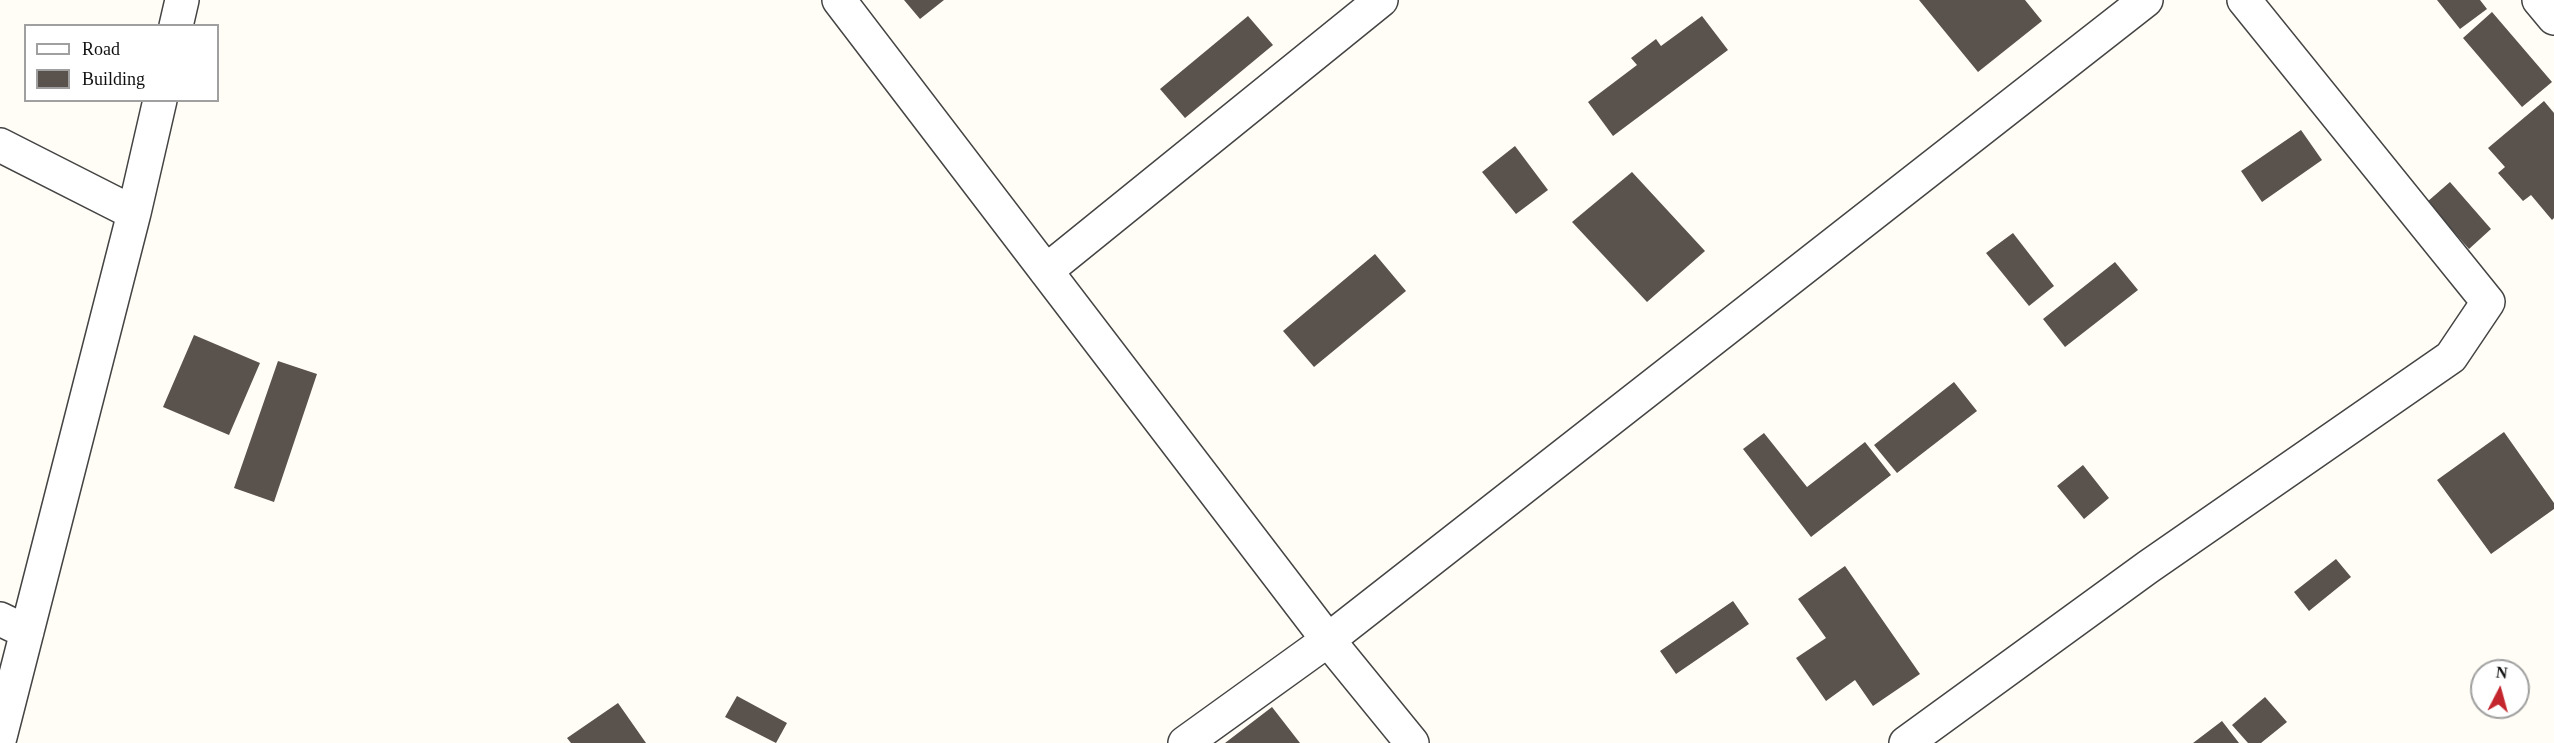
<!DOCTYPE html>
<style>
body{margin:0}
#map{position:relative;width:2554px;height:743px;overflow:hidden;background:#fffdf5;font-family:Georgia,serif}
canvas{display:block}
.legend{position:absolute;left:24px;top:24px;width:195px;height:78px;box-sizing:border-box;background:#fff;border:2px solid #a0a0a0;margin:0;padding:8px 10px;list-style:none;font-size:18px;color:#111}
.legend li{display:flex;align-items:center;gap:12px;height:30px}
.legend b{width:30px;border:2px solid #a0a0a0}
.north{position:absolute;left:2470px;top:659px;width:60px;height:60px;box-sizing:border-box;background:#fff;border:2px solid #a0a0a0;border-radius:50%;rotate:6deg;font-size:16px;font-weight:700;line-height:24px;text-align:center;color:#111}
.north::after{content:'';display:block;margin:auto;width:21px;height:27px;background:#c4262e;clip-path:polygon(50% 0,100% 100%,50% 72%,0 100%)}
</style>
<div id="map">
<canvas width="2554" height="743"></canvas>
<ul class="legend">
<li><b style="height:8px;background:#fff"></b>Road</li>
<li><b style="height:16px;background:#5a524d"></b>Building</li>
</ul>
<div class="north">N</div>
</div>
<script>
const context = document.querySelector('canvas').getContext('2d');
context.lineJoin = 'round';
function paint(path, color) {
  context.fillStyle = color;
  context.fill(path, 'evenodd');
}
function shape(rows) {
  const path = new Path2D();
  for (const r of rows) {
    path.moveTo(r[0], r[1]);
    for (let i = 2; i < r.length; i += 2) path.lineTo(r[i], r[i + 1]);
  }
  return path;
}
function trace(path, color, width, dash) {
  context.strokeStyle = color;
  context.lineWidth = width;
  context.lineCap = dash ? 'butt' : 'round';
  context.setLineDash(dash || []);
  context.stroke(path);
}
paint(shape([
 [904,0,944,0,920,19],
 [1919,0,2025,0,2042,21,1978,72],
 [2437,0,2480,0,2487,9,2460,29],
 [2492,12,2552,82,2522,107,2463,38],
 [1248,16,1273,45,1185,118,1160,89],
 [1702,16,1728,50,1613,136,1588,102,1637,65,1631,58,1656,39,1661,46],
 [2544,101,2554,113,2554,218,2552,220,2531,195,2523,201,2498,173,2505,167,2488,148],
 [2301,130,2322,160,2262,202,2241,171],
 [1515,146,1548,190,1516,214,1482,172],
 [1632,172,1705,251,1647,302,1572,222],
 [2450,182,2491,229,2469,249,2427,202],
 [2013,233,2054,286,2029,306,1986,253],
 [1375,254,1406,291,1314,367,1283,331],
 [2115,262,2138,290,2065,347,2043,319],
 [194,335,260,363,229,435,163,407],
 [278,361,317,374,274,502,234,488],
 [1954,382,1977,411,1897,473,1874,445],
 [2504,432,2554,503,2554,509,2491,554,2437,480],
 [1764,433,1807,487,1865,442,1891,475,1811,537,1743,449],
 [2083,465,2109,498,2084,519,2057,486],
 [2336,559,2351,577,2309,611,2294,592],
 [1845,566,1920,674,1873,706,1855,680,1826,701,1796,658,1826,638,1798,599],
 [1733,601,1749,624,1676,674,1660,651],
 [737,696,787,723,776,743,725,717],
 [2265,697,2287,722,2261,743,2248,743,2232,725],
 [618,703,646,743,571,743,567,738],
 [1272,707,1300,743,1225,743],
 [2222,721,2239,743,2193,743]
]), '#5a524d');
const minor = shape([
 [839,0,1328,640,1412,743],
 [2539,0,2554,18],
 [176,26,182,0],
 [0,145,134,213],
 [1046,271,1381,0],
 [0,619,27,632],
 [0,737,134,213,160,100],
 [1185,743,1328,640,2146,0],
 [1906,743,2148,567,2451,357,2488,302,2244,0]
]);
trace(minor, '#444', 36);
trace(minor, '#fff', 33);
</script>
